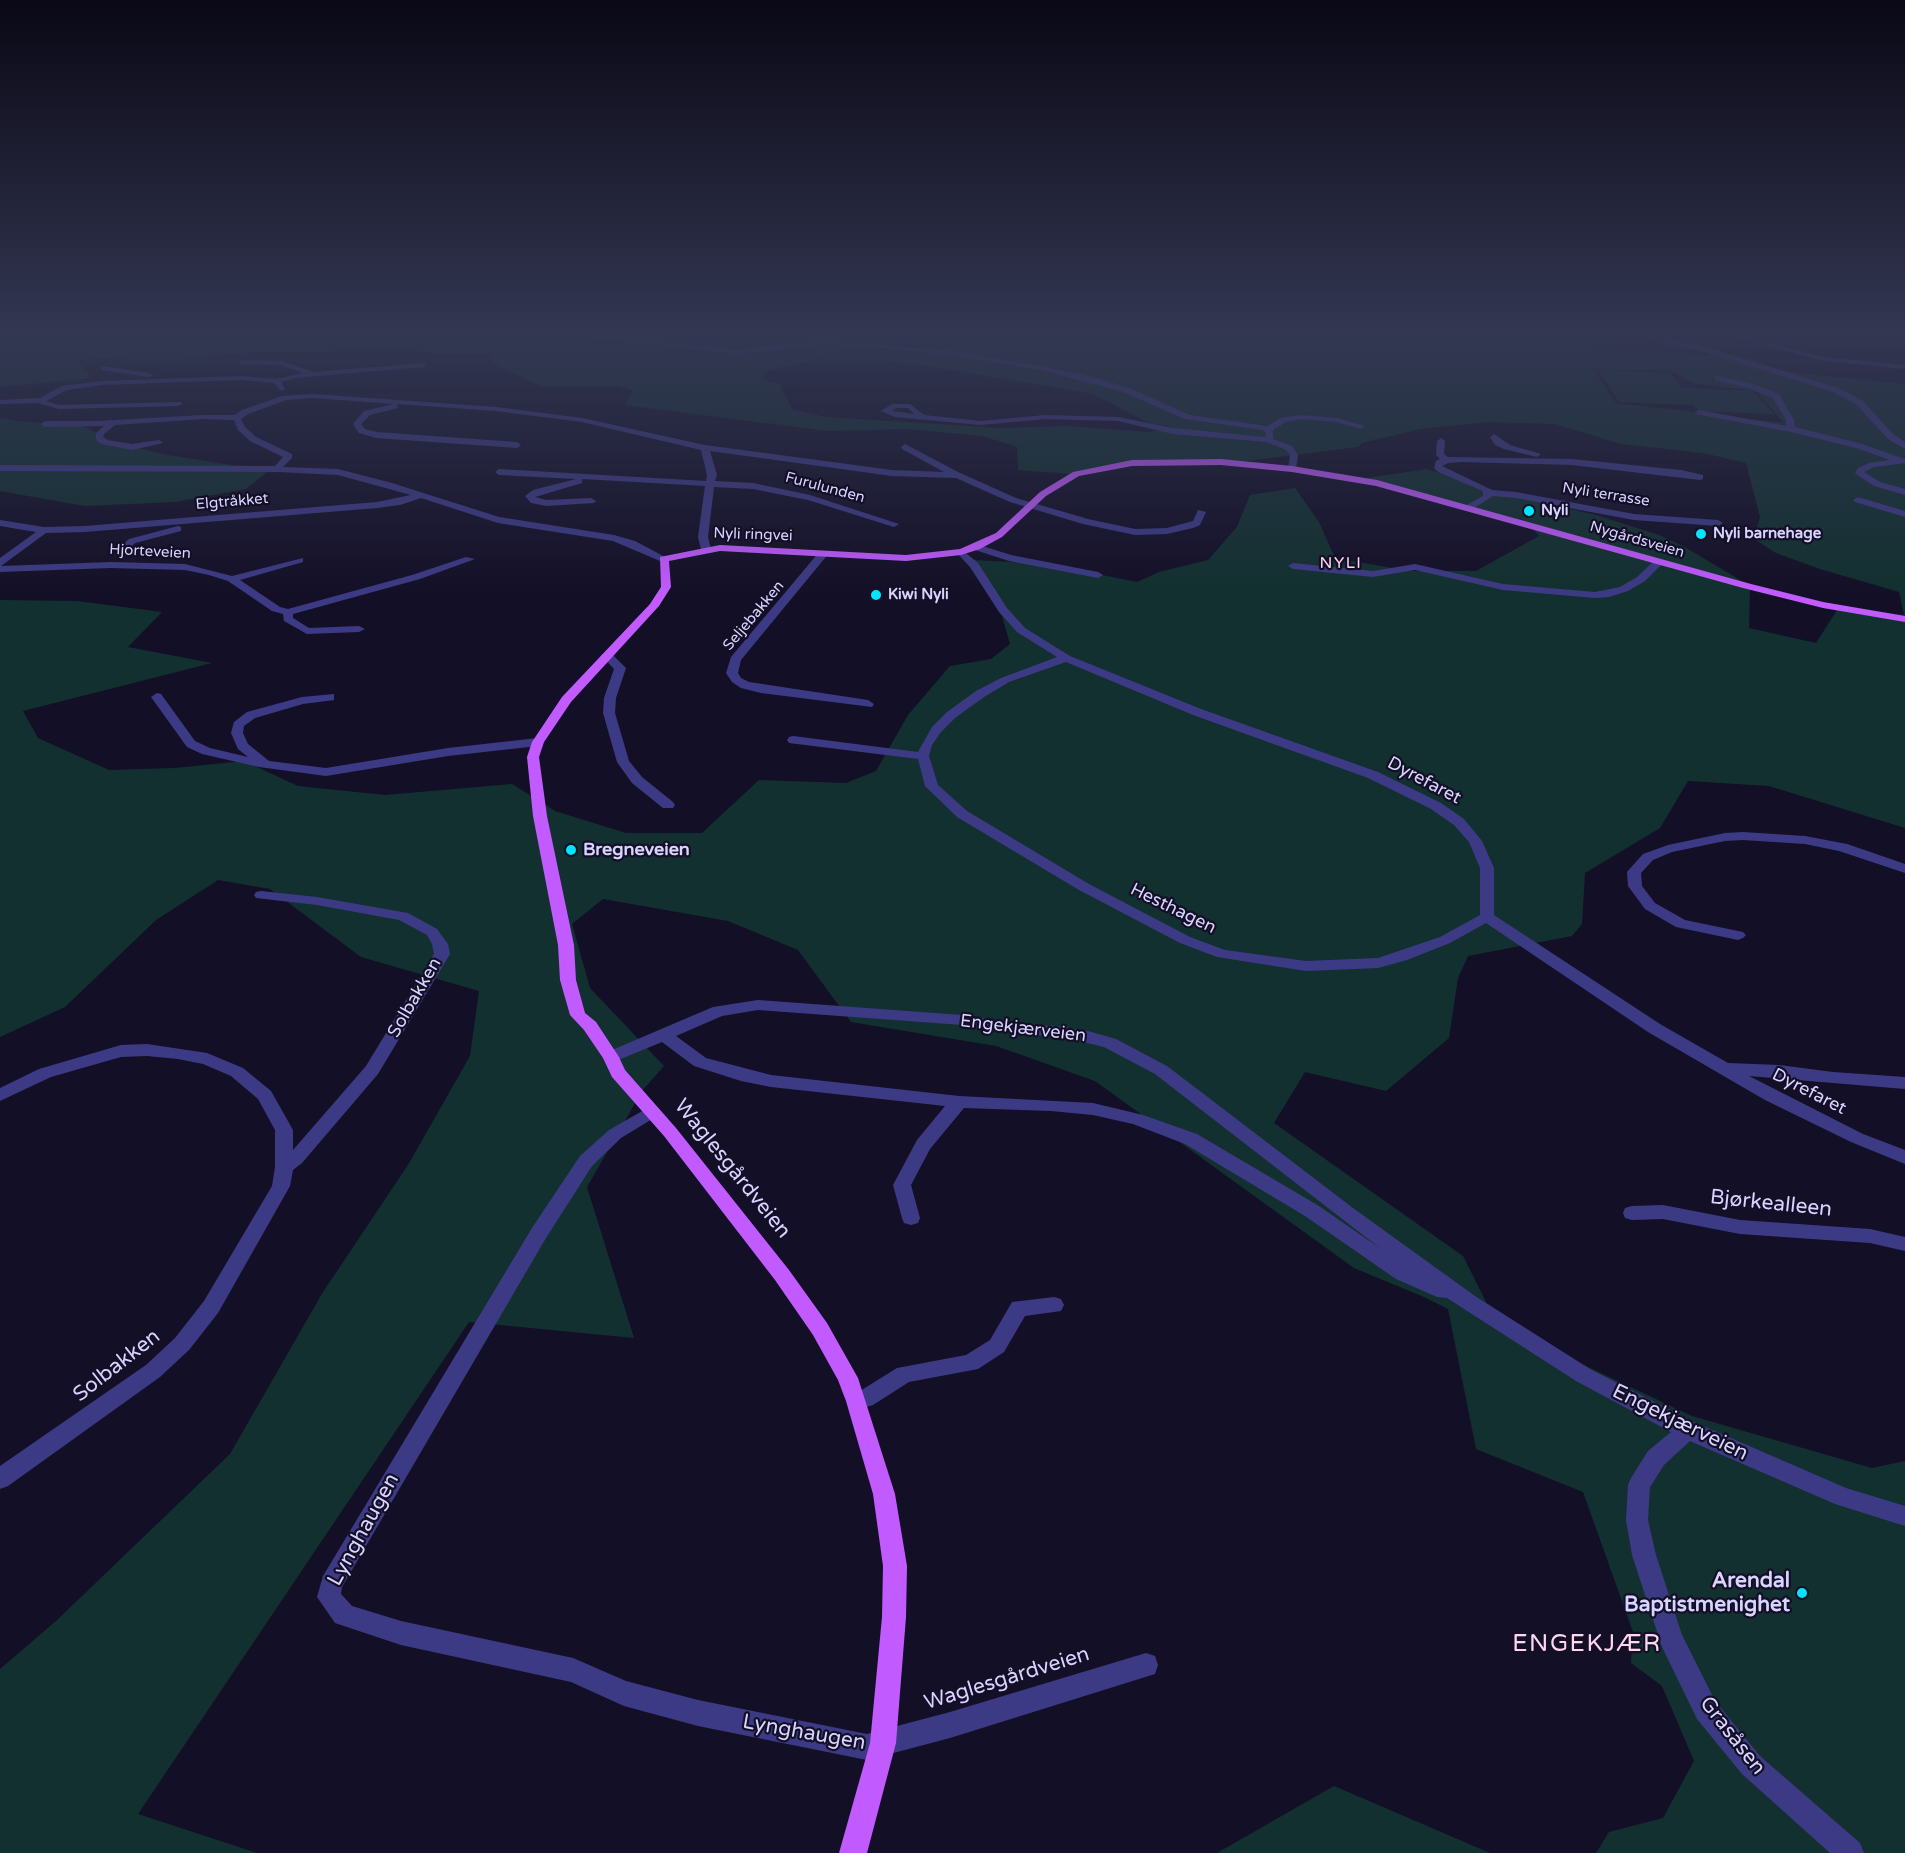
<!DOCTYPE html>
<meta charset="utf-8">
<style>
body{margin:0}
canvas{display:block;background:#130f26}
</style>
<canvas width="1905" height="1853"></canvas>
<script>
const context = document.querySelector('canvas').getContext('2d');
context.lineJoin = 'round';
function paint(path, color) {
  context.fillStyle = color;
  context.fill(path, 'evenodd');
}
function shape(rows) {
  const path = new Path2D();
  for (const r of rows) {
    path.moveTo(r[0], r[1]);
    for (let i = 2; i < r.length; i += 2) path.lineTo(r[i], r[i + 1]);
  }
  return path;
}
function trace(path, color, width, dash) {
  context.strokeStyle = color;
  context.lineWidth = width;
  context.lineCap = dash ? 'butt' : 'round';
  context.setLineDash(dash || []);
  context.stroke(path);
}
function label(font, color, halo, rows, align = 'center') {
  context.font = font + ' "Varela Round",sans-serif';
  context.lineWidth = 4.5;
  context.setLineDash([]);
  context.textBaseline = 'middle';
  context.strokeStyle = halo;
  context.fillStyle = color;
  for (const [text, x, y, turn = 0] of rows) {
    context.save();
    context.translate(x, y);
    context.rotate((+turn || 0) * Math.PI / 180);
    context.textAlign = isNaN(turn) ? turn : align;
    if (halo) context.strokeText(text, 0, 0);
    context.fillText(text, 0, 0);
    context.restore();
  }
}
paint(shape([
 [0,335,771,335,787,338,920,339,984,342,1044,336,1111,338,1121,335,1421,335,1721,356,1787,372,1905,384,1905,828,1769,786,1688,781,1660,828,1585,873,1582,924,1572,936,1468,956,1458,978,1449,1038,1386,1091,1305,1072,1274,1123,1463,1256,1497,1324,1692,1416,1872,1468,1905,1461,1905,1853,1596,1853,1609,1832,1663,1818,1694,1761,1662,1686,1631,1663,1633,1632,1583,1492,1476,1449,1448,1309,1424,1297,1354,1268,1095,1081,996,1046,851,1022,798,950,728,921,603,899,572,924,590,988,664,1066,642,1091,587,1187,634,1338,469,1322,138,1814,257,1853,0,1853,0,1669,56,1621,230,1454,323,1292,408,1165,470,1056,479,991,361,957,270,889,218,880,156,920,65,1007,0,1037,0,600,77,601,162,612,128,647,212,663,23,711,38,738,109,770,175,768,244,761,298,786,385,795,512,784,555,811,626,833,702,833,759,780,846,783,876,771,908,715,950,666,991,659,1010,644,997,599,973,560,1047,564,1137,582,1159,572,1208,560,1237,527,1250,495,1295,488,1319,522,1335,558,1410,571,1476,571,1539,536,1531,527,1360,479,1427,469,1509,495,1596,515,1659,535,1683,546,1750,586,1749,628,1816,643,1839,607,1904,615,1899,592,1820,569,1776,553,1754,539,1760,517,1746,463,1703,453,1621,444,1555,424,1488,422,1420,429,1362,443,1359,447,1214,465,1143,464,1072,474,1018,470,1017,447,983,436,908,429,828,431,625,405,633,390,618,386,544,387,495,365,486,353,433,353,394,346,322,352,253,352,165,361,100,358,77,361,92,378,0,387],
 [819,359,863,359,927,366,1093,394,1149,423,1170,426,1150,432,1067,426,1000,428,827,417,793,410,779,384,762,380,766,371],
 [1593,369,1670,371,1693,383,1756,391,1784,423,1616,403],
 [1598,370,1670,373,1682,388,1753,391,1774,414,1699,411,1693,405,1619,402],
 [0,418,16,421,84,426,111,441,162,454,268,471,246,489,175,502,85,506,0,491],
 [1334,1786,1490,1853,1217,1853]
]), '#12302f');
paint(shape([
 [579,335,605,335,737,350,822,340,950,351,1041,366,1097,378,1129,388,1190,415,1267,426,1281,418,1301,415,1337,418,1365,426,1361,429,1337,422,1301,419,1286,422,1273,430,1273,439,1292,446,1298,455,1296,469,1292,472,1288,469,1290,455,1286,450,1267,442,1173,434,1118,421,1045,419,981,425,895,417,881,411,892,404,910,404,924,415,981,421,1045,415,1118,417,1173,428,1265,437,1266,433,1262,430,1185,419,1123,392,1041,370,950,355,884,348,822,344,737,354,579,335],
 [896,408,908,408,914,414,892,411,896,408],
 [1636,335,1651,335,1706,347,1839,388,1863,401,1894,435,1905,442,1905,449,1888,439,1857,405,1833,392,1701,351,1636,335],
 [1727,335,1740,335,1823,357,1905,365,1905,369,1823,361,1727,335],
 [243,360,281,361,314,372,423,363,427,365,423,367,295,378,281,382,285,389,281,391,274,383,241,380,102,385,67,390,46,401,59,405,181,402,182,404,178,406,59,409,38,403,0,404,0,400,40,398,62,386,102,381,241,376,277,379,303,373,280,365,240,364,239,362,243,360],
 [104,366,149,373,153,375,149,377,101,370,101,366,104,366],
 [1718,376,1754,384,1779,394,1794,420,1795,427,1862,444,1905,459,1905,463,1874,467,1864,472,1880,482,1905,489,1905,495,1874,486,1855,473,1858,468,1869,463,1890,460,1856,448,1791,432,1696,414,1695,412,1699,410,1786,426,1786,420,1773,398,1748,388,1715,380,1715,376,1718,376],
 [313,394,496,407,582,418,705,445,892,470,944,472,902,449,901,447,905,444,958,472,1016,498,1088,519,1135,529,1167,528,1193,521,1198,510,1206,512,1200,525,1193,528,1167,534,1135,535,1083,524,1010,502,956,478,892,476,710,451,717,475,715,481,753,483,810,495,899,524,894,527,808,500,753,489,714,487,708,537,711,549,706,552,701,549,698,537,705,486,582,479,582,483,535,497,546,500,591,498,596,501,594,503,546,506,531,503,525,496,533,490,576,479,499,475,495,472,499,469,706,481,707,475,701,450,582,422,496,411,397,404,398,408,370,415,361,424,365,429,377,432,517,442,521,445,517,448,376,438,359,433,353,424,364,411,394,404,313,398,286,400,248,414,241,419,245,427,256,437,292,454,292,458,283,467,338,469,392,483,499,517,614,535,635,541,669,559,660,561,613,541,498,523,421,498,400,505,377,508,85,532,46,533,1,566,111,562,185,564,232,576,303,558,303,562,240,580,280,607,288,609,412,575,466,557,475,559,420,579,293,614,293,618,309,628,359,626,365,629,359,632,307,634,284,621,283,614,272,611,228,581,209,575,185,570,111,568,0,572,0,558,36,532,0,526,0,520,44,527,85,526,377,502,411,495,338,475,279,472,0,471,0,465,275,466,283,457,250,441,238,430,234,420,203,419,115,425,104,434,103,437,107,440,132,444,159,440,163,443,132,450,101,444,96,440,96,433,104,426,45,427,41,424,45,421,98,421,203,415,235,415,242,410,282,396,313,394],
 [1494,434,1510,445,1541,454,1537,457,1504,449,1495,445,1490,437,1494,434],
 [1441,438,1445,441,1444,454,1448,457,1572,459,1681,470,1703,475,1703,479,1700,480,1572,465,1462,462,1448,463,1442,466,1492,490,1516,492,1634,514,1718,520,1723,523,1718,526,1634,520,1516,498,1493,496,1471,510,1465,510,1465,506,1483,496,1483,491,1438,472,1434,468,1436,461,1440,459,1436,455,1437,441,1441,438],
 [1858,497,1905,511,1905,517,1855,502,1853,500,1858,497],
 [178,526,181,527,181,531,135,543,131,547,136,551,135,553,127,553,120,547,129,539,178,526],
 [976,544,1011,555,1098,572,1103,575,1098,578,1009,561,972,549,972,545,976,544],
 [961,549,978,563,1007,608,1025,628,1070,656,1201,709,1378,772,1441,803,1464,819,1482,841,1494,868,1494,915,1660,1024,1728,1063,1779,1065,1833,1072,1905,1077,1905,1089,1749,1076,1863,1134,1905,1150,1905,1164,1851,1142,1765,1100,1648,1032,1486,923,1450,943,1407,960,1378,968,1306,971,1217,957,1180,943,1079,890,957,817,925,786,918,759,789,743,787,740,789,737,793,736,918,752,932,727,947,712,976,691,1001,678,1057,657,1017,632,999,612,970,567,956,552,961,549],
 [1066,662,1193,715,1368,778,1431,809,1454,825,1469,842,1480,868,1480,915,1440,937,1378,958,1306,961,1225,950,1190,937,1089,884,967,811,938,785,929,756,932,745,941,732,955,718,984,697,1009,682,1066,662],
 [820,551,829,553,741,660,738,673,741,678,749,682,868,700,874,704,872,707,761,693,741,688,732,682,726,673,731,657,820,551],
 [1655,560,1664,562,1645,581,1628,591,1609,597,1595,598,1503,590,1415,570,1373,577,1293,569,1288,566,1293,563,1373,571,1415,564,1503,584,1595,592,1620,587,1637,577,1655,560],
 [607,652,611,653,626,668,616,698,615,713,629,761,642,777,673,802,675,805,673,808,663,808,632,783,617,762,603,713,604,698,614,669,601,655,607,652],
 [157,693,161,694,195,741,210,748,248,757,238,749,231,733,234,722,247,712,302,697,334,694,334,700,303,704,255,718,244,726,243,733,248,744,269,761,326,768,448,748,538,738,544,742,538,746,448,756,326,776,259,767,202,754,187,747,151,697,157,693],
 [1743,832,1805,836,1847,844,1905,864,1905,873,1839,851,1805,844,1743,840,1725,841,1672,852,1653,860,1641,873,1642,886,1655,903,1685,920,1743,932,1746,935,1743,938,1738,940,1676,927,1645,909,1628,886,1627,872,1643,854,1668,845,1725,833,1743,832],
 [261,891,317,897,408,913,437,929,448,944,450,954,378,1074,302,1163,293,1170,290,1186,218,1313,189,1350,160,1377,8,1486,0,1489,0,1466,146,1365,175,1338,204,1301,272,1186,275,1167,275,1130,258,1099,231,1076,203,1064,178,1059,147,1056,121,1057,51,1077,0,1101,0,1088,39,1069,121,1045,147,1044,207,1053,243,1068,271,1091,293,1130,293,1150,366,1066,434,954,432,944,427,935,399,920,317,905,256,898,254,895,256,892,261,891],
 [758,1000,962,1015,1027,1025,1058,1026,1088,1031,1116,1039,1167,1066,1353,1208,1475,1296,1590,1369,1694,1422,1846,1488,1905,1506,1905,1526,1835,1504,1690,1441,1664,1465,1650,1487,1648,1520,1656,1555,1682,1635,1715,1701,1760,1756,1860,1843,1864,1853,1830,1853,1742,1774,1697,1719,1662,1647,1632,1555,1626,1520,1628,1485,1631,1478,1648,1451,1671,1432,1576,1381,1447,1298,1437,1297,1396,1279,1305,1216,1185,1144,1133,1124,1093,1115,1051,1111,964,1108,930,1149,911,1185,920,1218,918,1223,911,1225,904,1223,902,1218,893,1185,917,1140,945,1106,771,1087,741,1081,694,1066,662,1042,611,1063,605,1061,603,1057,605,1053,713,1007,758,1000],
 [758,1010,962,1025,1027,1035,1058,1036,1104,1047,1155,1074,1381,1249,1319,1206,1197,1134,1143,1115,1093,1103,959,1096,771,1075,706,1058,676,1036,722,1016,758,1010],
 [651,1106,657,1108,660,1112,657,1116,621,1138,592,1166,546,1238,342,1587,341,1594,352,1606,401,1621,573,1658,626,1681,698,1700,867,1734,950,1712,1146,1653,1155,1656,1158,1665,1155,1674,950,1738,867,1760,698,1726,624,1706,571,1682,401,1645,335,1623,317,1597,323,1576,532,1228,580,1156,609,1130,651,1106],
 [1663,1205,1740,1220,1870,1229,1905,1237,1905,1251,1870,1243,1740,1234,1663,1219,1632,1220,1625,1218,1623,1213,1625,1208,1632,1206,1663,1205],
 [1054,1297,1061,1299,1064,1305,1061,1311,1025,1316,1004,1352,978,1369,909,1382,873,1405,857,1410,849,1407,846,1401,849,1395,860,1391,897,1368,966,1355,990,1340,1012,1302,1054,1297]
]), '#3d3a85');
paint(shape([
 [1221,459,1292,466,1377,480,1751,584,1823,602,1905,616,1905,622,1823,608,1743,588,1376,486,1292,472,1221,465,1132,466,1079,476,1046,496,1002,537,980,549,961,555,906,561,720,551,669,561,671,587,659,606,571,702,544,742,539,757,547,816,574,945,576,980,585,1013,596,1022,619,1057,625,1070,676,1128,789,1270,827,1323,858,1378,895,1494,907,1566,906,1617,896,1743,867,1853,839,1853,870,1743,882,1617,883,1566,873,1494,846,1401,838,1380,813,1335,775,1280,664,1136,612,1077,603,1058,584,1030,570,1015,560,980,558,945,533,816,527,757,532,742,562,697,650,604,661,587,660,557,720,545,906,555,960,549,996,533,1040,492,1073,472,1132,460,1221,459]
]), '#c25bff');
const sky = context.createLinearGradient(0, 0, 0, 595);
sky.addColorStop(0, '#0a0815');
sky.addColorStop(0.56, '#333752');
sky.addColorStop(1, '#33375200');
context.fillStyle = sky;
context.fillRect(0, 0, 1905, 595);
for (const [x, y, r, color] of [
 [1529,511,6,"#00e5ff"],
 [1701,534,6,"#00e5ff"],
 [876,595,6,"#00e5ff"],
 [571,850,6,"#00e5ff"],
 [1802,1593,6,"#00e5ff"]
]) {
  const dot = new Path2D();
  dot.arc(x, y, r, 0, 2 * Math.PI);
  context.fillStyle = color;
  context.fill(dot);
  trace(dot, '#130f26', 2);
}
label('15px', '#d9d4ff', '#130f26', [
 ["Furulunden",825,488,15],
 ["Nyli terrasse",1606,495,9],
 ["Elgtråkket",232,502,-5],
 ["Nyli ringvei",753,535,2],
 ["Nygårdsveien",1637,540,16],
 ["Hjorteveien",150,552,3],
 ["Seljebakken",754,616,-50]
]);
label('bold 15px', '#d9d4ff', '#130f26', [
 ["Nyli",1541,511],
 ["Nyli barnehage",1713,534],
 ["Kiwi Nyli",888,595]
], 'left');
context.letterSpacing = '1.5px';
label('16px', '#ffd6f0', '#130f26', [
 ["NYLI",1341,564]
]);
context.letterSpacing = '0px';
label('18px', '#d9d4ff', '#130f26', [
 ["Dyrefaret",1424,781,28],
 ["Hesthagen",1173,909,26],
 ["Solbakken",415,998,-60],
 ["Engekjærveien",1023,1029,7],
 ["Dyrefaret",1809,1092,27]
]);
label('bold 18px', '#d9d4ff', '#130f26', [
 ["Bregneveien",583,850]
], 'left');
label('21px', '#d9d4ff', '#130f26', [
 ["Waglesgårdveien",732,1169,51],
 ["Bjørkealleen",1771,1204,6],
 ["Solbakken",117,1366,-38],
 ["Engekjærveien",1680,1423,26],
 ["Lynghaugen",364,1530,-61],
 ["Waglesgårdveien",1007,1679,-17],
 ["Lynghaugen",804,1733,10],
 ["Grasåsen",1732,1736,52]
]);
label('bold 21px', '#d9d4ff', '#130f26', [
 ["Arendal",1790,1581],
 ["Baptistmenighet",1790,1605]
], 'right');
context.letterSpacing = '1.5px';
label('24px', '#ffd6f0', '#130f26', [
 ["ENGEKJÆR",1587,1645]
]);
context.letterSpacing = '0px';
</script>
